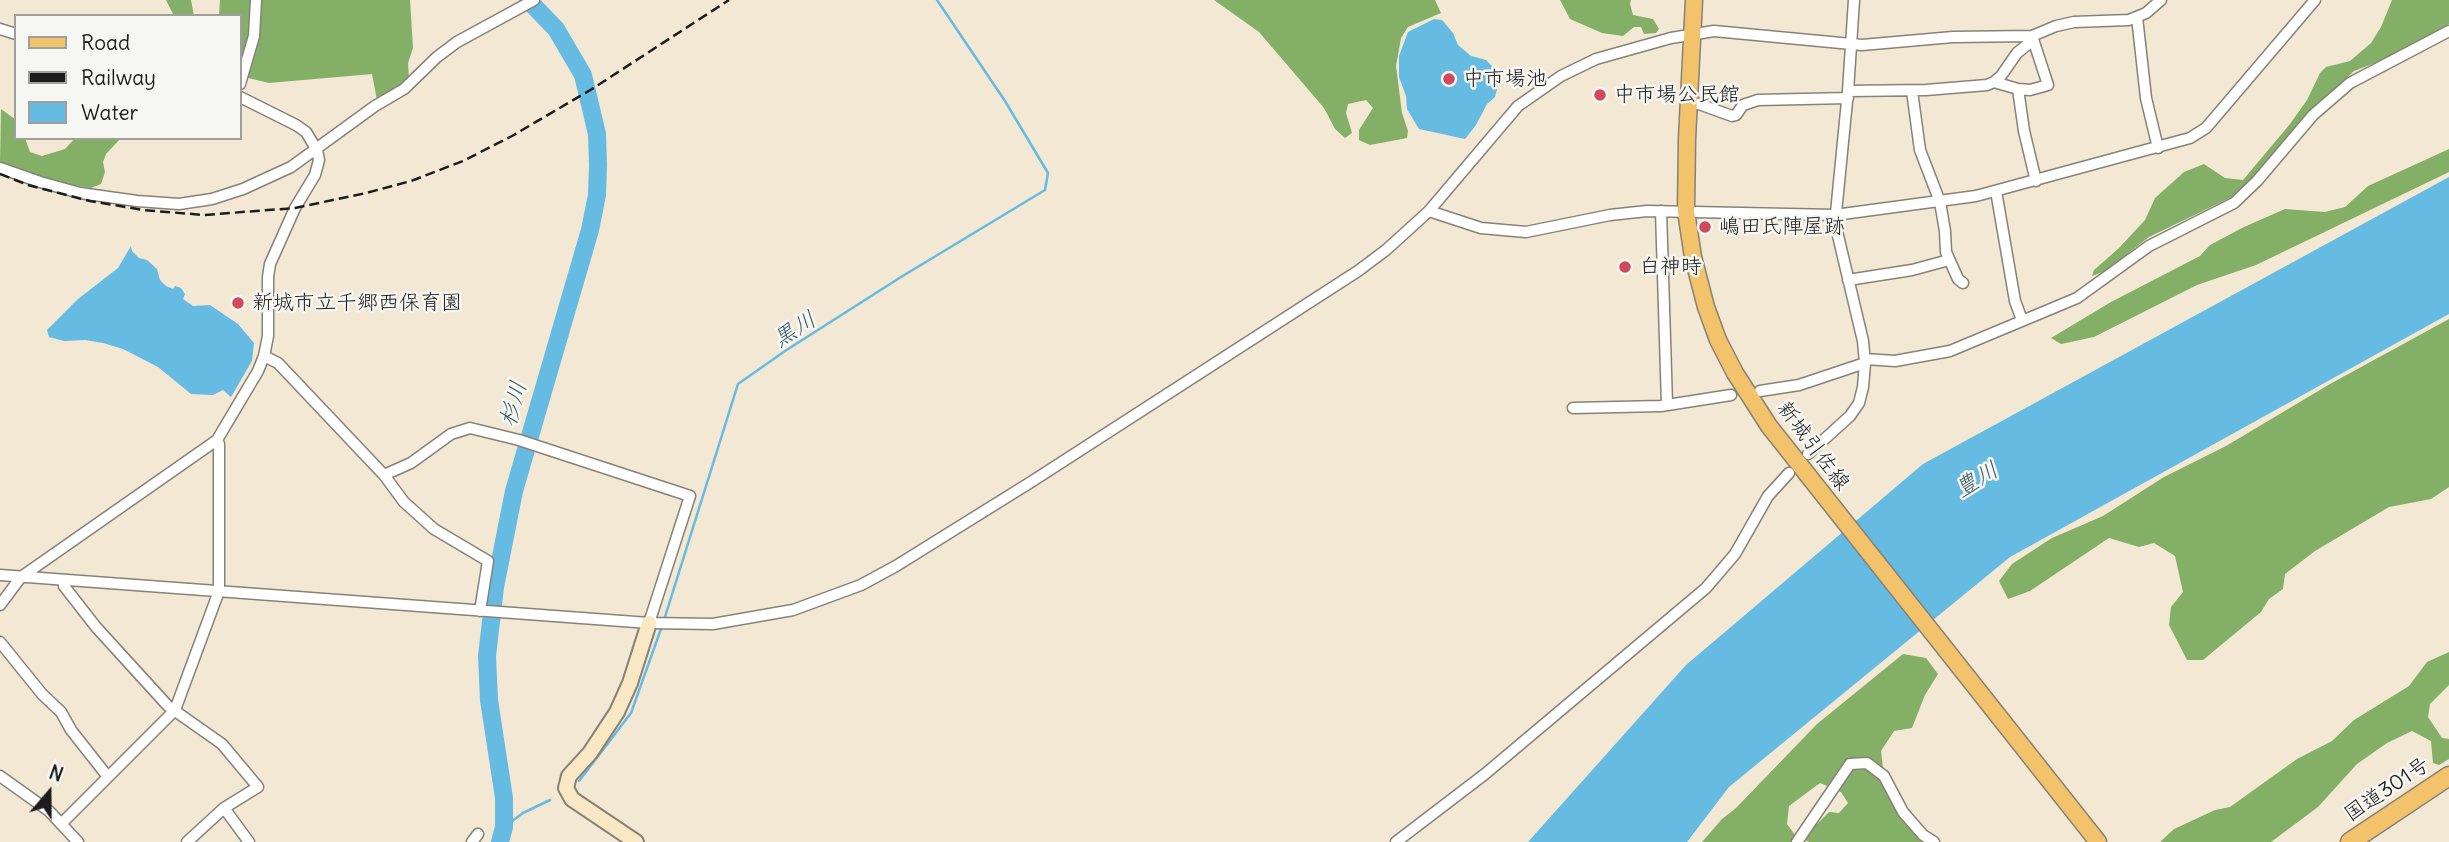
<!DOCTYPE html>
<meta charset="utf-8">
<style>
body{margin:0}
#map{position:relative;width:2449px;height:842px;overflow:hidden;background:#f2e8d4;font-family:Delius,sans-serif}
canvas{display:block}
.legend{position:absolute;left:14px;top:14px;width:228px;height:126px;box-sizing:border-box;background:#f6f6f2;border:2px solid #9f9f9c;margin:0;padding:9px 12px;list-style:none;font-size:21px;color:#1c1c1c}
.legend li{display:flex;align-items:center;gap:14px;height:35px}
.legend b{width:35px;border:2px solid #9f9f9c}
.north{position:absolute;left:14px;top:758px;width:70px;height:70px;-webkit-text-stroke:5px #f6f6f2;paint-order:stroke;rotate:20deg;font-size:19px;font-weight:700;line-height:28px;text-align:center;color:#1c1c1c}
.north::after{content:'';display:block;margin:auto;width:24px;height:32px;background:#1c1c1c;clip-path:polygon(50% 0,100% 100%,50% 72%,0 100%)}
</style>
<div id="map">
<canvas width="2449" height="842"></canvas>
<ul class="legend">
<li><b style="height:9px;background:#f2c36a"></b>Road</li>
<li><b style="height:9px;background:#1c1c1c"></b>Railway</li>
<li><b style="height:19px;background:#65bbe1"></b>Water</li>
</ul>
<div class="north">N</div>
</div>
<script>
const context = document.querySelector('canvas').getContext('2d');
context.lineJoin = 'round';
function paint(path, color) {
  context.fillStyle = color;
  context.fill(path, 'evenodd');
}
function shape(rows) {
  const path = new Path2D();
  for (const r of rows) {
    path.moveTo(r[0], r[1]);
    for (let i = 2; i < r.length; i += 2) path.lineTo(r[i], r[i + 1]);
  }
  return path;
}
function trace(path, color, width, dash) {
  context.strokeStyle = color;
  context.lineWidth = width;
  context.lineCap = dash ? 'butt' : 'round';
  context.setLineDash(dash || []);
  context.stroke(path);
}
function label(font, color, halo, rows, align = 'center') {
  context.font = font + ' Delius,"Klee One",sans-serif';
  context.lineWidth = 5;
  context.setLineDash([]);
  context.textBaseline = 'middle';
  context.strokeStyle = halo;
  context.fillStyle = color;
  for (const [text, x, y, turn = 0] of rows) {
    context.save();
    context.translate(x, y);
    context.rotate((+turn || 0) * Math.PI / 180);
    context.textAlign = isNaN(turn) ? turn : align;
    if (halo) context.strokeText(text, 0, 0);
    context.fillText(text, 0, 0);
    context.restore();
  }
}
paint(shape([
 [166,0,191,0,194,16,174,16],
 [220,0,410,0,413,48,408,63,409,79,377,100,372,74,269,83,240,76,240,16,219,16],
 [1214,0,1435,0,1441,13,1408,27,1401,38,1396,66,1402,113,1408,131,1407,138,1370,145,1359,140,1359,130,1373,108,1366,100,1348,104,1346,113,1352,133,1345,138,1335,129,1324,108,1259,32],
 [1560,0,1631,0,1630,4,1633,15,1653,19,1659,29,1656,33,1644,34,1641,27,1634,27,1623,36,1602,33,1570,19],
 [2392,0,2449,0,2449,24,2385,59,2354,71,2302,121,2238,194,2149,237,2105,271,2092,276,2094,270,2119,248,2145,220,2155,198,2184,172,2204,164,2225,178,2243,180,2290,124,2307,100,2320,73,2326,67,2350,61,2371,43,2381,27],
 [1,109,16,120,16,138,25,138,30,152,42,156,65,149,75,138,121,138,106,154,103,162,105,172,101,184,91,188,42,180,0,163],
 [2449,149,2449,172,2256,265,2197,285,2094,337,2061,344,2051,338,2111,302,2200,256,2210,245,2244,227,2285,209,2325,212,2345,207,2368,186],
 [2449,319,2449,487,2431,499,2389,507,2315,551,2285,574,2283,589,2269,599,2261,612,2203,660,2187,660,2169,625,2171,607,2183,592,2175,556,2154,543,2139,547,2109,538,2030,591,2008,599,1999,581,2012,564,2052,538,2103,516,2164,477,2226,446,2330,384],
 [2449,652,2449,685,2430,704,2428,717,2442,738,2449,739,2449,759,2439,765,2433,763,2431,741,2412,731,2387,743,2357,764,2318,807,2271,842,2160,842,2174,829,2215,810,2230,807,2297,759,2332,741,2354,720,2409,686,2427,662],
 [1903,654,1926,658,1938,674,1925,695,1912,728,1894,731,1881,751,1885,785,1901,816,1923,842,1809,842,1805,840,1811,830,1829,812,1839,813,1848,803,1841,792,1820,783,1789,806,1787,824,1795,835,1791,842,1702,842,1722,819,1736,808,1817,724]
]), '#84af66');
paint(shape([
 [1434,19,1442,20,1453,33,1458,45,1471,56,1486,60,1495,69,1499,81,1495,97,1487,104,1476,125,1465,139,1419,129,1407,109,1406,96,1399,77,1399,56,1408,32],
 [2449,177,2449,314,2010,557,1729,787,1687,842,1528,842,1686,665,1923,464],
 [131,246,132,251,139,258,147,260,157,269,160,280,166,286,173,289,175,286,181,288,185,294,183,299,193,306,210,305,238,324,254,343,252,361,231,397,223,390,213,395,191,394,158,367,123,349,103,343,85,340,64,341,49,337,47,330,78,299,118,268]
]), '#65bbe1');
trace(shape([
 [664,620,738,384,785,351,901,277,1045,190,1048,173,1005,101,937,0],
 [579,781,631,713,662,626],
 [504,827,523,813,550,800]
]), '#65bbe1', 2.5);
trace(shape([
 [500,842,504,827,504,798,489,700,487,656,495,587,514,491,590,230,597,195,598,165,597,134,583,75,556,29,528,0]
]), '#65bbe1', 18);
const street = shape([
 [2137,17,2146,98,2158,148],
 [0,29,16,34],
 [1994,82,2018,89,2030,90,2048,85,2032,36],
 [240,84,254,36,256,0],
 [2018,89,2024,131,2036,181],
 [1848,91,1926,90,1987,85,1994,82,2001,76,2017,53,2033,40],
 [1912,91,1920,150,1940,202,1945,231,1946,252,1958,279,1963,283],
 [1689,103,1699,104,1732,116,1736,115,1743,105,1758,100,1848,98],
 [0,168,40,182,80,193,137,201,179,204,212,199,243,189,291,167,375,106,404,89,437,57,457,42,534,0],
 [1996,191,2015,301,2022,320],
 [1429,211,1481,228,1526,232,1610,215,1647,211,1835,215,1976,196,2190,138,2206,128,2315,0],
 [1661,211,1667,404],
 [1848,280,1912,270,1949,260],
 [264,356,278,363,384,475,404,502,434,529,488,561,480,611],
 [1865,359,1895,361,1950,351,2077,298,2149,246,2234,203,2257,181,2313,115,2350,83,2449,31],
 [1760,391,1799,385,1865,363],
 [1573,408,1661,406,1731,395],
 [1808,454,1850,416,1859,403,1863,387,1865,363,1863,341,1835,223,1848,91,1854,0],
 [384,475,411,463,451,434,470,428,519,440,690,496,649,623],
 [0,575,649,623,713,624,793,610,861,585,896,566,1031,482,1358,271,1386,250,1429,211,1518,106,1561,76,1596,59,1671,38,1714,31,1862,45,1953,37,2032,36,2056,26,2074,22,2129,20,2146,13,2161,0],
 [63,580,64,586,96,627,168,706,222,744,258,787,224,808,187,842],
 [0,605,21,577,217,440,258,371,264,356,268,336,268,277,270,264,295,208,315,175,319,160,317,150,306,132,296,125,240,97],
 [0,642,42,694,61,712,71,730,108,777],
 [0,776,49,811,78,842],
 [224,808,249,842],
 [62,823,175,710,219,591,219,444,217,440],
 [472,842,478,834],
 [1396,842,1485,774,1706,588,1735,554,1768,496,1789,473],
 [1797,842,1850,764,1867,763,1884,776,1903,812,1923,835,1934,842]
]);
const secondary = shape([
 [636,842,572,799,566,788,569,776,590,753,617,712,630,683,649,623]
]);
const primary = shape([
 [1694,0,1687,139,1686,211,1693,257,1706,307,1718,340,1735,373,1769,426,2098,842]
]);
const highway = shape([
 [2350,842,2449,776]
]);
trace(street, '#878278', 13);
trace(secondary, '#878278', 18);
trace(primary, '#878278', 19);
trace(highway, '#878278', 21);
trace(street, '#fff', 10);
trace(secondary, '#fae7c3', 14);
trace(primary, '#f2c36a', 16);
trace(highway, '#f2c36a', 18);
trace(shape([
 [0,174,28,185,90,201,143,210,204,215,295,208,366,193,411,181,463,161,512,136,592,89,729,0]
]), '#1c1c1c', 2.5, [10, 5]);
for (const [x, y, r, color] of [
 [1449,79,7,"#d1495b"],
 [1600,95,7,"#d1495b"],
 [1705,227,7,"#d1495b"],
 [1625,267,7,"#d1495b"],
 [238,303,7,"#d1495b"]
]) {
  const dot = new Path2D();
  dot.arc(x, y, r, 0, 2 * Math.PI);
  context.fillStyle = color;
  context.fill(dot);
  trace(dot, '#f6f6f2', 2.5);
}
label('21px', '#1c1c1c', '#f6f6f2', [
 ["中市場池",1463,79],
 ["中市場公民館",1614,95],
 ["嶋田氏陣屋跡",1719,227],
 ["白神時",1639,267],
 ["新城市立千郷西保育園",252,303]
], 'left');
label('21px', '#1c1c1c', '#f6f6f2', [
 ["新城引佐線",1813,446,53],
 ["国道301号",2387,790,-34]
]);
label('italic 23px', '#395c6b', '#f6f6f2', [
 ["黒川",795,330,-32],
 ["杉川",514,404,-74],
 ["豊川",1977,480,-31]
]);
</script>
